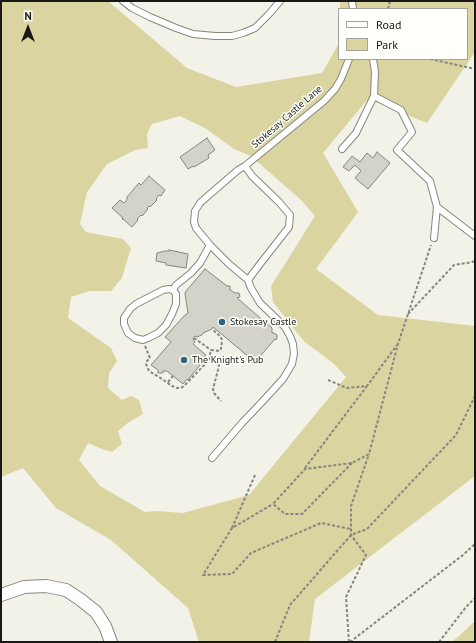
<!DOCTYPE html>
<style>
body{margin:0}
#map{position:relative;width:476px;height:643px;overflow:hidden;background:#f3f2e8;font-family:"PT Sans",sans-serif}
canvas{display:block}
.frame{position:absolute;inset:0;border:2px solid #181815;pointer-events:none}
.legend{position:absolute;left:338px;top:8px;width:130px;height:52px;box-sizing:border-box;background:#fffffb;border:1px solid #a3a39f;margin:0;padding:5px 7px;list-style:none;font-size:12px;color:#181815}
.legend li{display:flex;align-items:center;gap:8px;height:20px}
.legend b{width:20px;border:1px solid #a3a39f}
.north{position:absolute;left:8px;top:8px;width:40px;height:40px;-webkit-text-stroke:3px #fffffb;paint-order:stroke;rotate:0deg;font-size:11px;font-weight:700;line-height:16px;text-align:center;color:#181815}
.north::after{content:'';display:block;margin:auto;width:14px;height:18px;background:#181815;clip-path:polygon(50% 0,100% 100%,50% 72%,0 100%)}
</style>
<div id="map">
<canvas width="476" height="643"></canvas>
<div class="frame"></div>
<ul class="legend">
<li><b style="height:5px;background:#fff"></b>Road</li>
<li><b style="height:11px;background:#d9d4a0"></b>Park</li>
</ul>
<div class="north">N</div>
</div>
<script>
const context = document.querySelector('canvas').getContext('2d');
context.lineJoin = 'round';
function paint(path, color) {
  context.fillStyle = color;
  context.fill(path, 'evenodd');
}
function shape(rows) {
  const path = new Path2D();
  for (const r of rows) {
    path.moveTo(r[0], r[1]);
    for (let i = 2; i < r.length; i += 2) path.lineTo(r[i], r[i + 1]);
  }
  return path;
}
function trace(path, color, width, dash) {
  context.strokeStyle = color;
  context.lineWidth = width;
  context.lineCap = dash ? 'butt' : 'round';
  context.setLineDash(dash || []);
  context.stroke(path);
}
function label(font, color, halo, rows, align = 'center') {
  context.font = font + ' "PT Sans",sans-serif';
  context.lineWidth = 3;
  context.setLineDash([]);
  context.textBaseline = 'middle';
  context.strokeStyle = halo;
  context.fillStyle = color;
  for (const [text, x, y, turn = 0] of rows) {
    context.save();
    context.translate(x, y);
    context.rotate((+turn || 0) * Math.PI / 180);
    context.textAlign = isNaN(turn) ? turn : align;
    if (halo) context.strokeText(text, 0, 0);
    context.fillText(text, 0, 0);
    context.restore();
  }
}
paint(shape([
 [1,1,108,1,187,68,236,87,322,73,339,43,339,59,467,59,467,9,340,9,340,1,475,1,475,52,427,123,368,99,323,153,358,212,316,269,378,315,475,326,475,476,315,599,309,642,199,642,188,608,111,540,56,508,23,468,1,477],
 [180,116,205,128,234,149,251,156,302,201,315,216,271,286,273,302,298,334,305,342,333,363,346,377,249,495,183,513,157,511,145,512,100,486,79,460,88,443,102,449,112,452,122,444,118,431,129,422,143,414,139,400,131,396,122,400,108,388,109,373,117,361,111,348,68,318,71,297,89,291,111,291,122,278,131,248,123,239,86,232,80,224,87,192,107,164,135,150,148,148,147,134,152,124],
 [475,621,475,642,452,642,460,635]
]), '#d9d4a0');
const building = shape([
 [207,138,215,150,208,155,209,158,194,167,193,166,188,169,180,157,207,138],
 [377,152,390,163,368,189,355,178,361,171,355,165,349,171,343,167,352,156,360,162,367,153,373,158,377,152],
 [149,176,165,190,161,196,159,195,156,199,157,200,150,207,149,206,147,208,148,209,142,216,141,215,137,219,138,220,132,227,123,219,123,220,122,219,123,218,112,208,120,200,124,203,127,200,127,197,139,183,141,185,149,176],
 [169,250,188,254,186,268,166,265,166,263,156,261,157,253,165,251,169,251,169,250],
 [205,269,227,286,230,286,230,290,235,293,239,293,240,297,237,298,272,328,272,333,274,333,277,335,277,338,276,340,275,339,256,361,257,361,253,363,250,361,250,358,213,327,212,329,203,333,202,335,197,337,195,336,193,339,195,342,193,344,206,355,199,364,200,365,188,380,187,379,183,384,167,371,163,371,163,373,158,373,158,370,151,365,171,342,165,337,184,316,188,313,185,294,186,291,205,269]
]);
paint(building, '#d4d3c9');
trace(building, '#86867c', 1);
const service = shape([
 [123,1,132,8,150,17,176,28,193,34,215,36,232,36,243,33,255,28,270,13,280,1],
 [352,1,353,9],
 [374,96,401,110,412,132,397,150,430,181,437,207,434,238],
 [342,149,356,133,374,96,375,72,373,59],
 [245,166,252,176,279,202,290,215,289,227,260,264,248,280],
 [437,207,475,236],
 [173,290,176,294,176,304,172,314,166,325,158,333,148,338,143,340,135,338,128,333,124,324,124,318,130,309,136,304,163,290,169,289,173,290,176,285,191,273,200,263,210,245],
 [212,458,242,423,262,402,283,379,292,364,294,354,293,344,290,336,285,327,260,303,251,288,248,280,229,264,210,245,196,228,194,222,195,211,200,203,209,195,238,170,245,166,324,101,335,89,341,79,349,59]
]);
const minor = shape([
 [1,595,24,587,46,586,66,590,81,600,96,612,105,626,111,642]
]);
trace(service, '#87877d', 8);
trace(minor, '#87877d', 14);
trace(shape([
 [388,9,390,1],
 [430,59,475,69],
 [408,314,454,265,472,262,475,261],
 [194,338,211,350],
 [145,346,150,358,147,361,146,364,149,371,159,377,172,386,177,388,181,388,184,386,210,359,210,354,211,350,219,351,221,349,222,341,221,337,213,330],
 [210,359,218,363,219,365,218,370,213,389,214,393,221,401],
 [328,380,347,388,367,386,397,345],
 [168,382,173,376],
 [352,463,302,514,285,514,273,504,305,469,352,463,369,454,398,344,431,245],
 [305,468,367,386],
 [255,475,232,528,273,504],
 [232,528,203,575,232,574,251,553,321,523,351,529],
 [275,642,290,605,351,535,367,529,456,435,475,396],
 [349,642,346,597,366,555,351,535,351,506,369,454],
 [350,642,463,555,475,544],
 [439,642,466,607,475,598]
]), '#86857f', 2, [3, 2]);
trace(service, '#fff', 6);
trace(minor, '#fff', 12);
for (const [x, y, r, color] of [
 [222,322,4,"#2f627f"],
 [184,360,4,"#2f627f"]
]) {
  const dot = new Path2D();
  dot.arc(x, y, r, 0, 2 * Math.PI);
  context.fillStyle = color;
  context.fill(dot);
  trace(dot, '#fffffb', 1.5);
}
label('10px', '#181815', '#fffffb', [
 ["Stokesay Castle Lane",287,117,-41]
]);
label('10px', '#181815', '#fffffb', [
 ["Stokesay Castle",230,322],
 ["The Knight's Pub",192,360]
], 'left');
</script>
